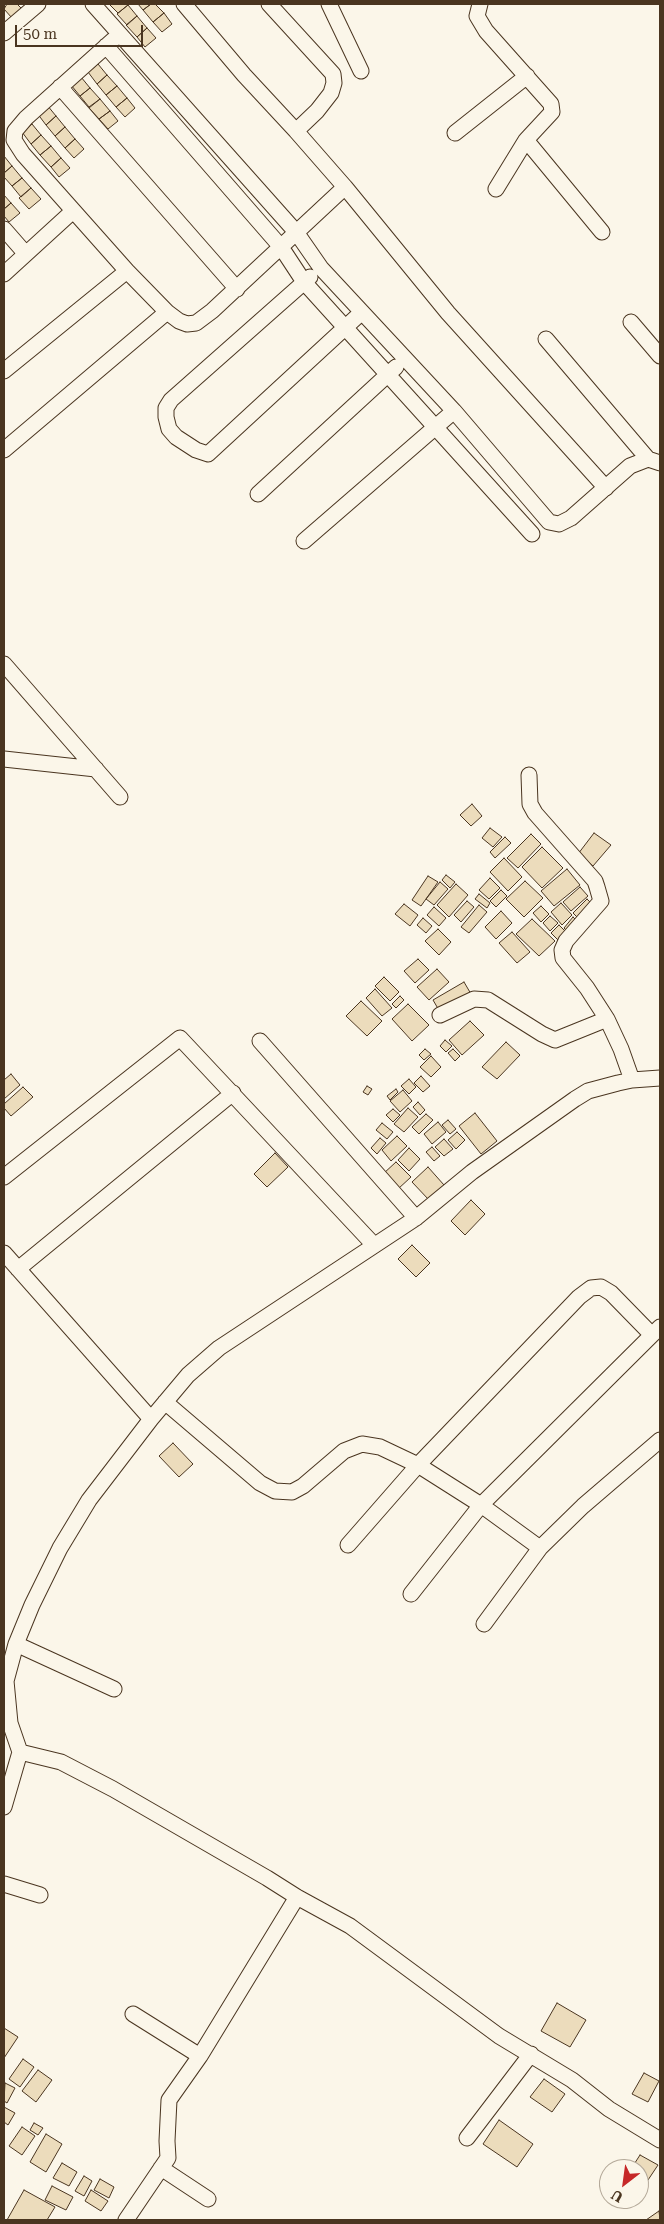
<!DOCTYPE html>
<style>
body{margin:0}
#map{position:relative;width:664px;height:2224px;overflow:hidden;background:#fbf6e9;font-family:"Roboto Serif",serif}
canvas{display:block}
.frame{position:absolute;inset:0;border:5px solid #4a3520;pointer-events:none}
.north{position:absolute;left:599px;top:2159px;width:50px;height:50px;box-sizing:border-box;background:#fbf6e9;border:1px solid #b4a999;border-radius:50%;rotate:210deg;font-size:14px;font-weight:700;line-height:20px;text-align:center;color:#4a3520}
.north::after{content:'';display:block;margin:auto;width:18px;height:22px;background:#c62828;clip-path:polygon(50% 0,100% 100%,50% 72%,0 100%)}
.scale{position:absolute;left:15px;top:25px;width:128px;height:22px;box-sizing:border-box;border:2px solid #4a3520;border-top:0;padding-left:6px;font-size:15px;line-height:18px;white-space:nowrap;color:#4a3520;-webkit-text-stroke:4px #fbf6e9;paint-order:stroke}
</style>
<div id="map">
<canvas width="664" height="2224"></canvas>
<div class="frame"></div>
<div class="north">U</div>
<div class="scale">50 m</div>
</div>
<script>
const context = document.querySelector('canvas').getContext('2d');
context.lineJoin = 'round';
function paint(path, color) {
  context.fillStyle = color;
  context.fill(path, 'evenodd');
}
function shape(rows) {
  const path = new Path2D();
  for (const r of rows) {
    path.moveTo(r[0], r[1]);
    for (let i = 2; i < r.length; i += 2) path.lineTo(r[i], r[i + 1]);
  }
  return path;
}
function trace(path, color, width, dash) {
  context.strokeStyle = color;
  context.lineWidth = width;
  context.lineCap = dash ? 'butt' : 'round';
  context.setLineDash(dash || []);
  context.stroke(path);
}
const building = shape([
 [7,4,17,4,22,9,12,18,4,9,7,4],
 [109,4,126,4,128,5,118,13,109,4],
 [138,4,151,4,143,10,138,4],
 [151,4,155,4,164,13,153,22,143,10,151,4],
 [128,5,137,16,127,25,117,14,128,5],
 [164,13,172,24,162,32,153,22,164,13],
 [137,16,147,28,137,37,126,25,137,16],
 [147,28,156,38,145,47,137,37,147,28],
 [98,64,107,75,97,84,88,72,98,64],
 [107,75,117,86,106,95,97,84,107,75],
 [81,77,90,88,80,96,71,85,81,77],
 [117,86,127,98,116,107,106,95,117,86],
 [90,88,100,99,89,107,80,96,90,88],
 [127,98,135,108,125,117,116,107,127,98],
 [100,99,110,111,99,119,89,108,100,99],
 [47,105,56,116,46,125,37,113,47,105],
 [110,111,118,121,108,129,99,119,110,111],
 [56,116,65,127,55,136,46,125,56,116],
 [32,124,41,135,31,144,22,132,32,124],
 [65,127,75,139,65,148,55,136,65,127],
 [41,135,51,146,40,155,31,144,41,135],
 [75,139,84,149,74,158,65,148,75,139],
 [51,146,61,158,51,167,40,155,51,146],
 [4,156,12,166,4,173,4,156],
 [61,158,70,168,59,177,51,167,61,158],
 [12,166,22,178,12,186,4,177,4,173,12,166],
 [22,178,31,188,21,197,12,186,22,178],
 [31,188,41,199,29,209,19,198,31,188],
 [4,195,11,203,4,209,4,195],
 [11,203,20,213,9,222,4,216,4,209,11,203],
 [472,804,482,816,471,826,460,815,472,804],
 [490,828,502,837,493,847,482,838,490,828],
 [594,833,611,845,593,866,578,854,594,833],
 [531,834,541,844,518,868,507,858,531,834],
 [505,837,511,843,495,858,490,852,505,837],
 [542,847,563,868,542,888,522,867,542,847],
 [504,858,522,877,508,891,490,872,504,858],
 [567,869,580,885,554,906,541,891,567,869],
 [446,875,455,882,450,888,442,880,446,875],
 [428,876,438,882,421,906,412,900,428,876],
 [490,878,500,888,489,899,479,890,490,878],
 [525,881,543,898,524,917,506,899,525,881],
 [440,882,448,889,434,905,426,899,440,882],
 [456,884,468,895,449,917,437,905,456,884],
 [580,887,588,896,571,911,563,902,580,887],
 [501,890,507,896,496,907,490,901,501,890],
 [479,894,490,903,487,908,475,899,479,894],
 [587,899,594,906,580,920,573,913,587,899],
 [467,901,474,907,461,922,454,915,467,901],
 [561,903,572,915,562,925,551,912,561,903],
 [404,904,418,915,410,926,395,914,404,904],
 [479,905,487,912,469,933,461,927,479,905],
 [541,906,549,914,541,922,533,913,541,906],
 [434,907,446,918,439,926,427,915,434,907],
 [501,911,512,923,496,939,485,927,501,911],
 [550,916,558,923,550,931,543,923,550,916],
 [573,917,578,922,568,932,564,928,573,917],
 [423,918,432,926,426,933,417,925,423,918],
 [532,919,555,941,539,956,516,934,532,919],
 [559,925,567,933,559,941,551,933,559,925],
 [438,929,451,942,439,955,425,941,438,929],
 [512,932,530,952,517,963,499,943,512,932],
 [418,959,429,970,415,983,404,971,418,959],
 [437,969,449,982,429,1000,417,987,437,969],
 [384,977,399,992,390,1001,375,986,384,977],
 [464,982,471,994,440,1012,433,1000,464,982],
 [375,989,392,1008,382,1016,366,998,375,989],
 [400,996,404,1000,396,1008,392,1004,400,996],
 [361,1001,382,1021,367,1036,346,1016,361,1001],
 [408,1004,429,1025,412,1041,392,1019,408,1004],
 [470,1021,484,1035,462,1055,449,1040,470,1021],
 [445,1040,452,1046,446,1052,440,1046,445,1040],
 [506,1042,520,1055,497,1079,482,1067,506,1042],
 [425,1049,431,1054,424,1060,419,1055,425,1049],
 [453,1049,460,1056,455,1061,448,1053,453,1049],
 [431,1056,441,1067,431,1077,420,1067,431,1056],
 [11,1074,20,1085,4,1099,4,1080,11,1074],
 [421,1076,430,1086,423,1092,414,1083,421,1076],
 [409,1079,416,1087,409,1094,401,1086,409,1079],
 [367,1086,372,1089,368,1095,363,1092,367,1086],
 [23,1087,33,1097,11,1116,4,1108,4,1104,23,1087],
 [396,1089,398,1092,390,1100,387,1096,396,1089],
 [403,1090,412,1101,400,1112,390,1101,403,1090],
 [418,1102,425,1110,420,1115,413,1107,418,1102],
 [408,1108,418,1117,404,1132,394,1124,408,1108],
 [393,1109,400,1115,393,1122,386,1115,393,1109],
 [475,1113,497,1141,481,1154,459,1126,475,1113],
 [426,1114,433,1120,419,1134,412,1127,426,1114],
 [448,1120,456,1129,450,1134,442,1125,448,1120],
 [438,1122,446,1132,432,1144,424,1134,438,1122],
 [382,1123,393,1132,387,1139,376,1130,382,1123],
 [457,1132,465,1140,456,1149,448,1140,457,1132],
 [397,1136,407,1146,391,1161,382,1150,397,1136],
 [380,1138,386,1143,377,1154,371,1148,380,1138],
 [444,1139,453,1149,444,1156,435,1147,444,1139],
 [432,1147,440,1156,434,1161,426,1152,432,1147],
 [409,1148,420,1159,409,1171,398,1160,409,1148],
 [275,1153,288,1167,267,1187,254,1174,275,1153],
 [396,1162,411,1177,398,1189,383,1174,396,1162],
 [428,1167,444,1185,429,1200,412,1182,428,1167],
 [471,1200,485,1214,465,1235,451,1221,471,1200],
 [412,1245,430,1263,416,1277,398,1259,412,1245],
 [173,1443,193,1464,179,1477,159,1456,173,1443],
 [557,2003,586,2020,570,2047,541,2031,557,2003],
 [4,2028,18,2037,4,2058,4,2028],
 [23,2059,34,2067,20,2087,9,2079,23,2059],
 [38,2070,52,2080,36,2102,22,2091,38,2070],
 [644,2073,659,2081,648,2102,632,2094,644,2073],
 [544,2079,565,2094,552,2112,530,2097,544,2079],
 [5,2083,15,2088,7,2103,4,2101,5,2083],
 [4,2107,15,2113,8,2125,4,2122,4,2107],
 [499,2120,533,2144,517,2167,483,2144,499,2120],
 [34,2123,43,2128,38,2135,30,2130,34,2123],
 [22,2127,35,2136,22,2155,9,2146,22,2127],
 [46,2134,62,2144,46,2172,30,2162,46,2134],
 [640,2155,658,2165,640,2192,639,2169,631,2169,640,2155],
 [62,2163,77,2172,69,2186,53,2178,62,2163],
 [84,2176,92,2181,84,2196,75,2191,84,2176],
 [100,2179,114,2187,109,2198,94,2190,100,2179],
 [52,2186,73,2197,66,2210,45,2200,52,2186],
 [24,2190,55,2207,47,2220,7,2220,24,2190],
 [91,2190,108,2201,101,2211,85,2201,91,2190],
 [659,2211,660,2220,646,2220,659,2211]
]);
paint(building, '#ecdcbc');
trace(building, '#4a3520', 1);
const minor = shape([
 [93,4,296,232,321,268,454,411,549,522,559,524,571,518,630,466,648,459,660,463],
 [184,4,244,75,296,131],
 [269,4,333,74,334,83,331,93,317,111,296,131,345,187,448,313,606,488],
 [329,4,361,71],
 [480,4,477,16,486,31,551,104,552,112,526,140,602,232],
 [4,33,38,4],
 [113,40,26,118,15,131,14,140,23,154,127,271,167,312,179,321,187,324,196,323,212,311,345,187],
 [106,46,281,247,304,282,532,534],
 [60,87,237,289],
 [455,133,527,76],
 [496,189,526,140],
 [4,229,25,253],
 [4,274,73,211],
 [310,277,171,400,166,408,166,417,169,429,176,437,196,450,208,454,362,312],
 [631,322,660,356],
 [546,339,648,459],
 [4,371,127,271],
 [4,450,167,312],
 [258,494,396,367],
 [304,541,454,411],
 [4,664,120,797],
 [4,759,96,769],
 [529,775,530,804,535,813,595,881,597,887,601,901,566,941,562,950,563,958,587,988,607,1019],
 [440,1015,474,999,488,1000,542,1034,555,1040,607,1019,621,1049,632,1080],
 [260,1041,416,1218],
 [4,1177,180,1038,374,1245],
 [4,1253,151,1419],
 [18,1269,233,1093],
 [165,1402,260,1483,275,1491,292,1492,303,1486,344,1451,362,1444,380,1447,418,1465,481,1505,540,1548],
 [348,1545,418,1465,579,1297,591,1288,601,1287,611,1293,652,1335],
 [411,1594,481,1505,660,1327],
 [484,1624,540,1548,583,1506,660,1440],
 [16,1644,114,1689],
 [20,1752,61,1762,113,1789,267,1878,297,1897,350,1926,499,2036,572,2080,609,2109,660,2140],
 [4,1807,20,1752,10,1723,6,1681,16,1644,32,1605,60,1548,89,1500,151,1419,188,1375,219,1348,416,1218,472,1172,575,1099,588,1091,618,1083,632,1080,660,1078],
 [4,1884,40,1895],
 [133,2014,200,2056],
 [467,2138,531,2054],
 [161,2168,208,2199],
 [126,2220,168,2158,167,2141,169,2100,200,2056,297,1897]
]);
trace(minor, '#4a3520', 17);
trace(minor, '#fbf6e9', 15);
</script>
